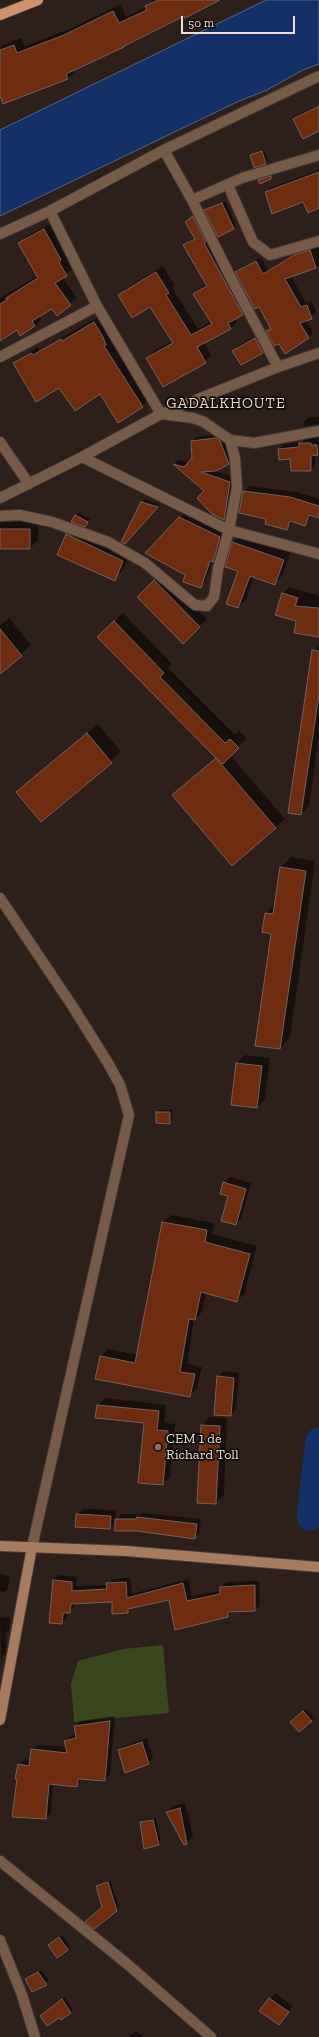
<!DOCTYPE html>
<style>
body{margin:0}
#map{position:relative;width:319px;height:2037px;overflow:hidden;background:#2d1f1a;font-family:"Zilla Slab",serif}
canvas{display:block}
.scale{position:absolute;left:181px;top:16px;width:114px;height:18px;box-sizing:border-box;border:2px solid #eae0dd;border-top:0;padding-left:5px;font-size:12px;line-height:14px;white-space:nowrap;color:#eae0dd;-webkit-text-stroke:3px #100a08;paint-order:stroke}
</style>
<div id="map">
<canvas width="319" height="2037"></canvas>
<div class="scale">50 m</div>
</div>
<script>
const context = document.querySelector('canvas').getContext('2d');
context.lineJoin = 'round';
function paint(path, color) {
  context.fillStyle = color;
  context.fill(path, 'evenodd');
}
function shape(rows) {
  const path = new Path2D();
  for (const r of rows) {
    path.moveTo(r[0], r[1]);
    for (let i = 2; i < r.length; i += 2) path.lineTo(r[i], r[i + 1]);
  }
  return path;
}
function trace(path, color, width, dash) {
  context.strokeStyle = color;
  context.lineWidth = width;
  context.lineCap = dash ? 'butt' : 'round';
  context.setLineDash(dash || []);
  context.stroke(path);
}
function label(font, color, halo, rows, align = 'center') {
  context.font = font + ' "Zilla Slab",serif';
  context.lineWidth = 3.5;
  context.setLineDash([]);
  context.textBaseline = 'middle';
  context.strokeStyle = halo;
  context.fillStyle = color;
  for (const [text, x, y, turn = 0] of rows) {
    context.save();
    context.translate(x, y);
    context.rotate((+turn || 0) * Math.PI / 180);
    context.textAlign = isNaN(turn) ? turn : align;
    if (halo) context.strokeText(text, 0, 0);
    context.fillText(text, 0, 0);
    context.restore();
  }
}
paint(shape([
 [163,1645,169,1713,74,1722,71,1684,78,1661,123,1649]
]), '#3b471c');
const water = shape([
 [266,0,319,0,319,64,303,70,267,90,239,101,0,216,0,130,266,0]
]);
paint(water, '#133167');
trace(water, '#54668a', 1);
paint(shape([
 [153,0,218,0,74,69,75,71,68,79,0,96,0,48,3,45,21,38,25,46,72,28,121,4,126,17,146,7],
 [319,105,319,130,294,119,298,115],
 [264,149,268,160,266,163,251,155],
 [319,170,319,207,303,201,266,193,270,188],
 [273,174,271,178,259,180,262,178],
 [225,201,236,225,233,228,206,210],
 [200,211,249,308,235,318,237,322,231,328,204,342,211,355,205,362,147,358,154,351,173,341,151,306,119,295,126,289,163,266,175,286,172,288,198,329,211,322,195,294,207,284,184,245,195,237,186,222],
 [50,224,67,253,65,255,72,269,62,277,77,298,57,314,52,308,39,316,41,319,35,326,21,334,17,329,0,340,0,298,38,276,19,244,26,237],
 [319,245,319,266,291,276,306,303,312,301,316,313,306,320,313,333,309,338,279,342,268,331,271,328,237,272,241,268,261,257,268,270,299,251],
 [100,316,112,338,111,339,149,400,142,406,100,393,60,386,15,363,21,357,38,347,40,350],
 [261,333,268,346,262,352,241,364,234,351,239,345],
 [319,417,319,424,304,426,303,423,308,418],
 [221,434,224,437,233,459,215,471,234,477,228,515,224,519,205,491,174,464,178,460,189,463,194,458,192,442,196,437],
 [319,434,319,452,315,453,315,465,311,470,291,458,280,459,279,449,284,444,301,442,311,436],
 [249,486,296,492,319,499,319,517,311,515,305,525,293,521,287,529,267,518,244,491],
 [145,499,160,504,128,540,122,542],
 [78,513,90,519,87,523,73,521],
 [185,513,224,532,217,557,212,562,205,582,201,587,186,575,146,553],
 [0,522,38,522,38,540,30,548,0,548],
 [75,526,131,553,122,571,114,579,67,534],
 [241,535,291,552,282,576,275,583,254,576,246,600,238,607,239,571,233,543],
 [162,573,207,619,183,643,138,597],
 [289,587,319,596,319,631,297,620,283,593],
 [123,613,172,664,168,668,235,735,239,731,247,738,230,755,285,819,232,865,182,787,217,757,99,637],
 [9,618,31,645,0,673,0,625],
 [319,646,319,737,309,806,301,814,312,653],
 [98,724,121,752,42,820,18,792],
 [291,857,315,861,290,1038,280,1048,272,933,266,913,276,903,281,867],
 [245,1055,270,1058,265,1099,257,1107,237,1063],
 [160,1110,172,1110,172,1120,170,1123,157,1112],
 [230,1177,251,1183,241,1219,235,1224,230,1196,224,1183],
 [171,1215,214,1223,212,1234,257,1246,244,1294,237,1301,206,1292,202,1312,194,1320,187,1364,202,1367,197,1388,190,1396,101,1357,108,1349,138,1355,163,1222],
 [224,1371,239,1373,236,1410,230,1415,218,1377],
 [105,1398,166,1405,164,1423,175,1424,170,1477,162,1484,145,1422,98,1405],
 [210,1417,227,1418,224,1495,215,1503,202,1425],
 [83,1509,116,1510,116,1519,121,1514,141,1514,143,1513,201,1519,199,1533,194,1538,116,1522,110,1528,77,1514],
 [0,1574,10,1576,8,1589,5,1592,0,1591],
 [59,1575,77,1577,76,1586,108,1585,113,1579,130,1577,132,1594,188,1579,192,1596,221,1591,221,1587,226,1582,259,1581,260,1605,255,1610,233,1611,228,1616,169,1599,132,1607,127,1612,113,1601,75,1603,74,1607,67,1612,67,1618,62,1623,53,1580],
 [0,1617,10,1618,9,1630,6,1633,6,1653,1,1658],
 [306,1709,314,1718,299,1730,292,1722],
 [115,1716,110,1775,105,1780,82,1778,77,1786,53,1784,51,1813,46,1818,18,1779,16,1778,19,1764,25,1759,31,1760,32,1750,37,1745,67,1747,65,1741,71,1736,76,1734,75,1727,80,1721],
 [147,1738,153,1759,148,1763,120,1750,124,1746],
 [185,1803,193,1837,185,1844,167,1812,173,1806],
 [156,1818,161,1842,158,1844,141,1822,143,1820],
 [110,1880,119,1907,116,1910,103,1907,97,1886],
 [62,1935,70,1946,57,1956,52,1942],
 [41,1970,49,1981,33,1991,26,1979],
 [275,1993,293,2006,278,2024,261,2011],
 [65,1997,73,2010,71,2012,59,2016,44,2013],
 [136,2031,143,2037,129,2037]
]), '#0007');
trace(shape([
 [310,1517,319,1441]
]), '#133167', 27);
const building = shape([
 [158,0,220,0,185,18,184,16,124,46,124,47,66,74,68,79,3,104,0,96,0,50,14,45,17,53,64,35,113,11,119,23,147,10,145,6,158,0],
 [319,106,319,131,303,139,293,119,319,106],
 [262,151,266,164,254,168,250,155,262,151],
 [319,172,319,208,308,213,303,202,272,214,265,192,319,172],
 [271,176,271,179,260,184,258,180,271,176],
 [222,203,234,229,218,237,204,210,222,203],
 [193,216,206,242,204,243,243,315,228,323,231,329,197,347,206,363,163,387,146,358,173,343,150,307,132,318,118,295,156,272,169,293,166,295,191,335,212,324,193,294,207,286,183,245,195,239,185,222,193,216],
 [44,229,61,260,59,262,67,276,55,283,71,305,57,316,52,309,32,321,35,326,20,336,17,330,0,341,0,304,7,300,6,298,38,278,18,243,44,229],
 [310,250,316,268,285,279,301,307,307,305,312,319,300,323,309,338,285,354,279,344,274,346,266,331,271,329,259,307,255,309,235,272,256,261,263,274,294,255,310,250],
 [94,322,103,337,106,345,104,346,143,407,118,423,100,394,75,411,59,388,36,402,13,363,31,353,33,355,61,339,62,341,94,322],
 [255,338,263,353,241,365,232,351,255,338],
 [216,438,220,441,229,464,216,471,201,472,230,482,224,520,212,514,197,498,204,491,173,464,184,467,192,458,191,441,216,438],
 [299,443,311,443,311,445,317,445,318,455,311,456,311,471,291,471,290,459,279,460,278,449,299,447,299,443],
 [243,491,290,497,319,506,319,518,309,515,305,526,290,521,287,530,265,524,266,519,239,513,243,491],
 [141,502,158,507,125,544,121,542,141,502],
 [75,515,88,522,85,527,71,522,75,515],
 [179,517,220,537,213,562,210,561,201,588,183,582,185,575,145,553,179,517],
 [0,529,30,529,30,549,0,549,0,529],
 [66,534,123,561,115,581,57,555,66,534],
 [232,542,284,560,275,585,250,576,238,608,226,604,238,571,225,567,232,542],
 [154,580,200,627,183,644,137,597,154,580],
 [282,593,298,598,295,606,319,608,319,637,294,633,296,621,275,615,282,593],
 [114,621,164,673,160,677,225,743,230,739,239,748,223,764,216,758,276,828,232,866,172,795,216,758,97,637,114,621],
 [0,629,22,656,0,674,0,629],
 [312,650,319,651,319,694,301,815,288,813,312,650],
 [87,733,112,763,41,822,16,792,87,733],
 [280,867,306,871,280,1049,255,1046,271,934,262,932,265,913,273,914,280,867],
 [236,1063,262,1066,257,1108,231,1105,236,1063],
 [156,1112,170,1112,170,1124,156,1123,156,1112],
 [223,1182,246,1189,236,1225,221,1221,228,1196,220,1194,223,1182],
 [162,1222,207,1230,205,1242,250,1254,237,1302,201,1292,195,1320,189,1319,180,1372,195,1374,190,1397,95,1379,100,1356,135,1363,162,1222],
 [217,1376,234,1378,231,1416,214,1415,217,1376],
 [97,1405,159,1411,157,1430,168,1431,163,1485,138,1483,144,1423,95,1418,97,1405],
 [201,1425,220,1426,216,1504,197,1503,201,1425],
 [76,1514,111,1516,110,1529,75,1527,76,1514],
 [137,1517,197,1524,195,1539,137,1531,115,1531,115,1519,136,1519,137,1517],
 [53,1580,72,1582,72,1591,107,1589,106,1583,126,1582,127,1598,183,1583,187,1601,220,1594,220,1587,255,1585,255,1611,228,1612,228,1617,175,1630,169,1600,128,1609,128,1613,112,1614,112,1602,71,1604,70,1613,63,1613,62,1624,49,1623,53,1580],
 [303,1711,312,1721,299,1732,290,1722,303,1711],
 [110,1721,105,1781,78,1779,77,1787,49,1784,46,1819,12,1817,17,1779,15,1779,18,1764,29,1766,31,1749,67,1753,64,1741,76,1738,74,1726,110,1721],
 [142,1742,149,1764,125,1773,118,1750,142,1742],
 [180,1808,187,1844,184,1845,166,1812,180,1808],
 [153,1820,159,1845,144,1849,140,1822,153,1820],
 [108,1882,117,1911,94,1929,85,1922,102,1907,96,1886,108,1882],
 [59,1937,68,1950,57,1958,48,1945,59,1937],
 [38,1972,47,1985,32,1992,25,1979,38,1972],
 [269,1998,289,2012,279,2025,259,2011,269,1998],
 [62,1999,71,2013,61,2020,59,2018,47,2026,40,2016,62,1999]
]);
paint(building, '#6f2d10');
trace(building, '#73625c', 1);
const street = shape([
 [164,150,192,200,233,282,278,367],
 [228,185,253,242,270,255,319,241],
 [192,200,242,178,319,155],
 [50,211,97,306,161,414,193,418,204,422,230,440,254,443,319,431],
 [0,234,50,211,164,150,319,76],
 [0,357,97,306],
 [0,442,29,484],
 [82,457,229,530,319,554],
 [0,498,82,457,161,414,278,367,319,353],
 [0,516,20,515,52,522,108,542,145,563,195,605,207,606,214,597,218,569,229,530,237,487,235,458,230,440],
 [0,898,73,1007,108,1063,120,1085,129,1115,32,1547],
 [0,1861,126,1963,211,2037],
 [0,1940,22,1995,35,2037]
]);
const secondary = shape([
 [0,1546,126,1551,319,1567],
 [0,1720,32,1547]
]);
const primary = shape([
 [0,15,38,0]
]);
trace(street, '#473a35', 12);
trace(secondary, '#473a35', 12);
trace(primary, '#473a35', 12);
trace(street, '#775b49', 10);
trace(secondary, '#a77b5e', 10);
trace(primary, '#cc936d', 10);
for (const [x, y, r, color] of [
 [158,1447,4,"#8d6e63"]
]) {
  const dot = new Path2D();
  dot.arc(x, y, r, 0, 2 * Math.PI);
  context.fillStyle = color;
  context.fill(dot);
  trace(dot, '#100a08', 1.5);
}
label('14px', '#eae0dd', '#100a08', [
 ["CEM 1 de",166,1439],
 ["Richard Toll",166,1455]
], 'left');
context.letterSpacing = '1px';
label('15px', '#ead7d0', '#100a08', [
 ["GADALKHOUTE",226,404]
]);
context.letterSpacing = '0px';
</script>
